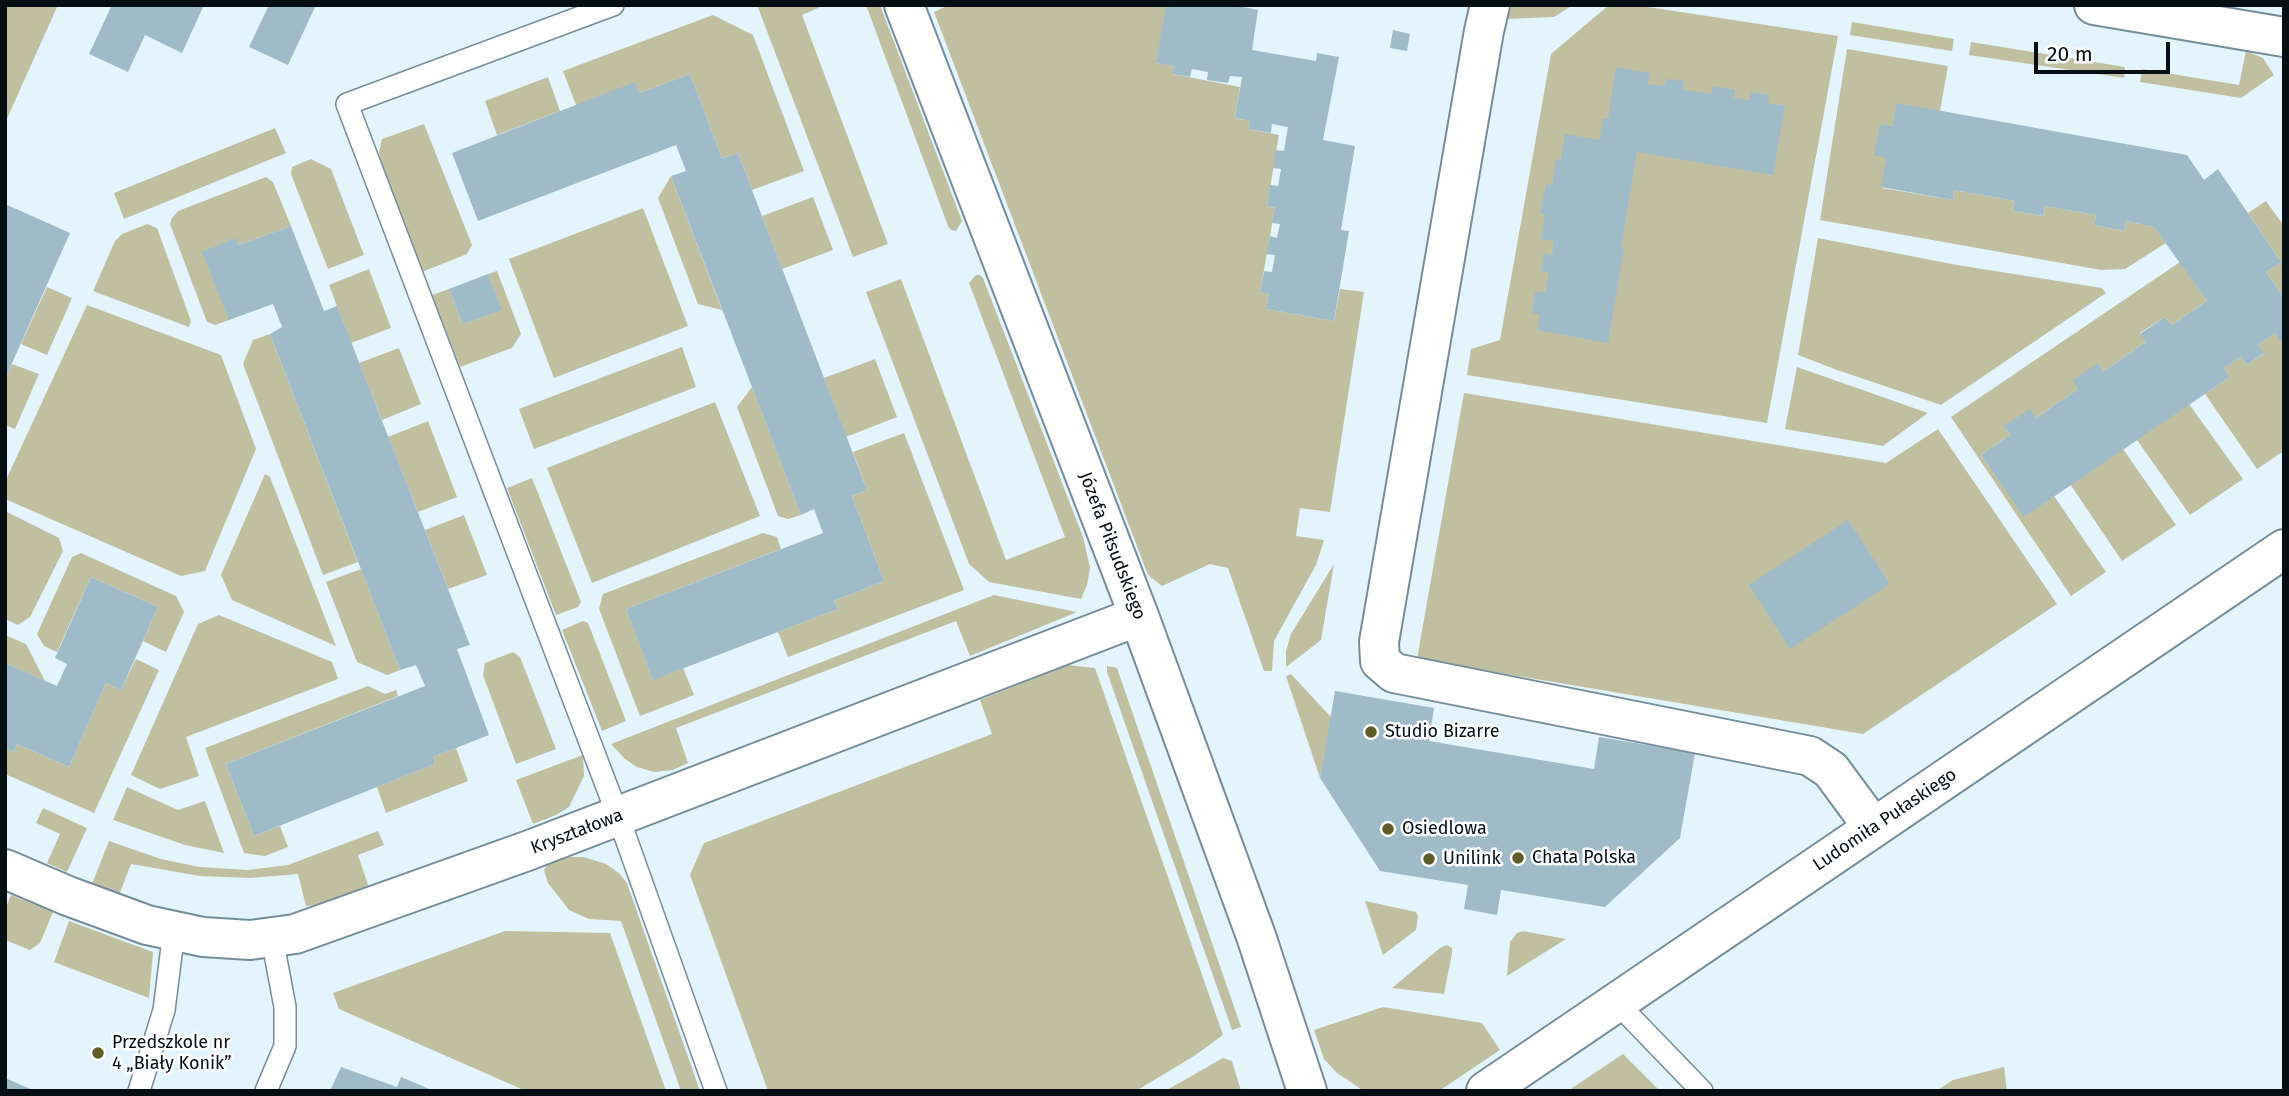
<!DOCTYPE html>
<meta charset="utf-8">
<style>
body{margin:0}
#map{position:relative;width:2289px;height:1096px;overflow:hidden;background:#e3f4fc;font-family:"Fira Sans",sans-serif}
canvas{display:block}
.frame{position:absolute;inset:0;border:7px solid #050e13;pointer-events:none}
.scale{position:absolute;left:2034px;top:42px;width:136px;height:32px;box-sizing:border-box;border:4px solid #050e13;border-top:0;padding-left:9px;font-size:21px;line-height:24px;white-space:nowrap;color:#050e13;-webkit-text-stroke:5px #fefefe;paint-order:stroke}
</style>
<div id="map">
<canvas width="2289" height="1096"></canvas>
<div class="frame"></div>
<div class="scale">20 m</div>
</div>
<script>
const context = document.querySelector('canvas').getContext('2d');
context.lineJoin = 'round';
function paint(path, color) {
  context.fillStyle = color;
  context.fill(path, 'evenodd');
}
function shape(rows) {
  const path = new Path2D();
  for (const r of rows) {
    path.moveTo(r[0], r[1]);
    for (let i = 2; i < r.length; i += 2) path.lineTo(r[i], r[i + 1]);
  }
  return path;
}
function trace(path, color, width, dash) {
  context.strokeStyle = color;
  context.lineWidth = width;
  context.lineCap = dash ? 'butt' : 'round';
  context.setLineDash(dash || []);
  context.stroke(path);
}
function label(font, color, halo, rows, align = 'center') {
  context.font = font + ' "Fira Sans",sans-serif';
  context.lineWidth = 5;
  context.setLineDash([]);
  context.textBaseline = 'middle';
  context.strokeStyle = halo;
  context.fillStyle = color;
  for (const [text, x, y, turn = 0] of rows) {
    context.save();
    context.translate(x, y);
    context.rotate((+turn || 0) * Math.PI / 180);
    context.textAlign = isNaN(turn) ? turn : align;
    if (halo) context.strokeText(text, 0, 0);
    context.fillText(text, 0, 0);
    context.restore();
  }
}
paint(shape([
 [5,5,58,5,5,123],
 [757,5,825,5,802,15,888,244,853,257],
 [866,5,880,5,962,221,956,231,951,230,948,226],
 [949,5,1166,5,1157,63,1174,66,1172,74,1240,87,1235,118,1250,121,1249,129,1279,135,1267,206,1275,208,1260,292,1269,294,1266,309,1334,321,1340,289,1364,292,1330,512,1300,508,1296,536,1324,540,1316,565,1274,641,1272,671,1264,671,1228,568,1210,564,1162,586,1148,575,934,12],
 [1511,5,1573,5,1554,17,1507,19],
 [1609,5,1635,5,1838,36,1767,423,1467,375,1471,349,1500,340,1551,54],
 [713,15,753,35,804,171,752,190,738,153,722,158,690,74,639,93,576,105,563,71],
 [1852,22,1954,39,1952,51,1850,35],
 [1971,42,2125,67,2124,78,1969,55],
 [1847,49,1948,66,1940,111,1892,126,1880,125,1886,158,1882,188,1953,200,1954,190,2015,201,2013,211,2043,216,2045,206,2096,215,2094,225,2124,231,2126,221,2154,227,2166,243,2125,269,2101,270,1820,220],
 [2246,51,2263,58,2274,75,2241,98,2140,82,2142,69,2239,85],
 [548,77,560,111,497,135,485,101],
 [424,124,472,245,467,254,422,272,381,166,379,152,382,139],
 [275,128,286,153,124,219,114,193],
 [311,159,331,169,364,255,328,269,291,174,292,167],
 [671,176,722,310,698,304,658,198],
 [266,177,273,182,291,226,238,245,236,239,229,320,215,325,207,322,170,224,172,218,178,211],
 [813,197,833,250,782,269,762,216],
 [2266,201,2284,226,2284,298,2266,272,2281,262,2248,213],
 [643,208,688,326,554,378,509,259],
 [147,224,157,228,191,321,189,327,93,291,115,241,122,234],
 [1818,238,1957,265,2102,288,2106,293,1941,405,1837,370,1798,355],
 [2180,262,2207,301,2172,325,2165,317,2140,333,2146,342,2104,371,2098,363,2078,389,2036,418,2005,426,2010,435,1981,455,2024,516,2054,496,2106,572,2071,596,1951,417],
 [369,269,391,328,351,343,329,285],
 [497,271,521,334,512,348,460,367,432,295,449,289,463,324,501,310,488,274],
 [976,275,980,275,983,278,1083,537,1090,568,1087,585,1081,599,989,582,969,564,866,292,901,279,1006,560,1065,537,969,283],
 [47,287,72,298,47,355,21,344],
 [87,305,221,355,256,449,205,571,181,576,5,499,5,482],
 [2275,333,2281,341,2284,340,2284,451,2257,469,2205,394,2230,377,2224,368,2241,357,2247,365,2263,354,2258,345],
 [270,334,358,562,323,575,243,364,253,340],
 [682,347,696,387,534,449,519,409],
 [399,348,421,404,382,420,359,363],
 [875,359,897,417,846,437,824,378],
 [12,364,39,374,15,429,5,425,5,379],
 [1797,367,1928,413,1883,446,1785,429],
 [752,387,801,515,788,519,778,516,737,407],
 [1464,393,1886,463,1938,429,2057,604,1863,734,1417,659],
 [715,402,760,516,592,583,547,468],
 [2189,404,2243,479,2190,515,2137,440],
 [428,421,457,497,418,512,388,437],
 [904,433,964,590,788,657,778,632,838,609,834,601,884,581,852,496,867,490,853,452],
 [2123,449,2176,525,2122,561,2070,484],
 [265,474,270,477,336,646,232,600,221,575],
 [532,478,581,602,578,607,556,615,507,488],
 [5,511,59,538,63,551,30,617,18,625,5,619],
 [464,515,487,575,448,589,425,530],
 [763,533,777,537,781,549,626,609,653,679,683,668,694,695,640,716,599,609,603,594],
 [81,553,176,596,184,612,166,652,143,641,158,607,91,577,57,652,44,646,37,634,72,557],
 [1334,564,1321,640,1286,667,1286,651,1291,634],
 [361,569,400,670,387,675,357,662,326,582],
 [994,595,1077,612,970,656,956,621,676,728,688,763,673,770,654,772,637,767,625,759,611,744],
 [219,615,332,662,338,679,186,737,199,776,160,789,131,775,198,624],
 [583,621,588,623,626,721,602,731,562,630],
 [5,635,26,644,45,681,5,663],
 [513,652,520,657,556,749,516,764,483,675,485,663],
 [136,659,159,670,94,813,5,774,5,748,14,752,17,744,69,767,106,683,121,690],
 [1068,665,1095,668,1223,1035,1194,1056,1136,1091,768,1091,690,875,704,843,992,734,980,700],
 [1107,666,1117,668,1241,1027,1232,1030,1107,672],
 [1291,674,1331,717,1320,778,1286,676],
 [368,686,385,694,396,690,398,696,226,764,254,836,280,826,288,847,265,856,244,853,205,748],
 [456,748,468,781,386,813,377,787,435,764,433,757],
 [583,755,584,776,569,807,556,815,533,824,516,780],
 [127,787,178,810,205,801,224,853,185,845,113,820],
 [43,808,87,828,67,872,47,863,60,834,36,823],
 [378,831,384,845,358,855,369,888,326,904,306,906,298,874,251,878,200,876,131,864,119,895,92,884,109,841,161,859,200,867,248,870,288,865],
 [567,857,584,857,606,864,619,873,627,883,700,1091,681,1091,621,921,589,919,569,910,548,883,544,870,548,864],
 [11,895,53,912,40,943,30,950,5,940,5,910],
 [1365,901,1416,912,1418,917,1416,930,1383,955],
 [69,921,153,952,149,998,54,962],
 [505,931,610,933,666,1091,526,1091,339,1009,333,993],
 [1523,931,1566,939,1507,976,1510,942,1517,933],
 [1447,945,1452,948,1452,953,1444,994,1392,988,1440,948],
 [1383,1007,1482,1023,1500,1050,1439,1091,1364,1091,1337,1073,1324,1059,1314,1030],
 [1623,1054,1660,1091,1571,1091,1572,1088],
 [1223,1058,1232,1061,1241,1091,1165,1091],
 [2004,1067,2007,1091,1936,1091,1953,1080]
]), '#c0c0a1');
paint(shape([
 [112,5,204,5,182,53,145,35,128,72,89,54],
 [269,5,316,5,288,65,249,47],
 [1166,5,1233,5,1258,10,1252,50,1316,61,1317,53,1339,57,1323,140,1355,146,1341,230,1349,231,1334,321,1266,309,1269,294,1260,292,1264,271,1272,272,1275,255,1266,254,1270,236,1277,238,1280,224,1272,223,1275,208,1267,206,1270,185,1278,186,1281,169,1273,168,1276,150,1284,151,1288,127,1272,124,1271,133,1249,129,1250,121,1235,118,1242,77,1230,76,1228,83,1207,80,1208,72,1192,69,1190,77,1172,74,1174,66,1156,63],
 [1393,30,1410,34,1407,51,1390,48],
 [1616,67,1650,73,1648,84,1665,86,1666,79,1684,81,1683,90,1712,94,1713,86,1735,90,1734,98,1750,100,1751,92,1769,95,1768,103,1785,106,1773,175,1637,152,1621,248,1624,248,1608,343,1537,330,1540,314,1532,313,1535,292,1544,292,1546,290,1549,273,1541,271,1544,253,1552,255,1554,241,1541,239,1545,215,1540,214,1546,184,1552,185,1556,159,1561,160,1565,134,1600,140,1603,118,1608,119],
 [690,74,722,158,738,153,752,190,867,490,852,496,884,581,834,601,838,609,653,680,626,609,823,533,814,509,801,515,671,176,686,171,676,145,478,221,452,153,635,82,639,93],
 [1897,103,2187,155,2204,180,2218,169,2281,262,2266,272,2284,298,2284,340,2281,342,2275,333,2258,345,2264,353,2247,365,2241,357,2224,368,2230,377,2024,517,1981,455,2010,435,2004,426,2030,409,2036,418,2078,389,2073,380,2098,363,2104,371,2146,342,2140,334,2165,317,2172,325,2207,301,2154,227,2126,221,2124,231,2094,225,2096,215,2045,206,2043,216,2013,211,2015,201,1954,190,1953,200,1881,187,1886,158,1874,155,1880,124,1892,126],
 [5,204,70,233,5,379],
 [291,226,324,311,337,306,470,645,457,649,489,735,433,757,435,764,254,836,226,764,425,686,416,665,400,670,270,334,282,327,273,304,229,320,202,252,236,238,238,245],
 [488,274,502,310,463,324,449,289],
 [1848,520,1890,584,1790,649,1749,585],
 [91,577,158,607,121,690,106,683,69,767,17,744,14,752,5,748,5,663,57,686,67,664,55,658],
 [1335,691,1434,708,1429,741,1594,769,1599,737,1695,753,1680,838,1605,907,1501,890,1497,915,1464,909,1468,885,1380,871,1320,778],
 [341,1067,397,1087,401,1077,434,1091,330,1091],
 [5,1078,35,1091,5,1091]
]), '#a0bbc8');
const lane = shape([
 [613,5,347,104,618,816,716,1091],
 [1617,1003,1702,1091],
 [139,1091,164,1010,174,931],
 [266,1091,285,1046,285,1007,272,938]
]);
const street = shape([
 [904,5,1139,616,1256,936,1307,1091],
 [1490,5,1484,31,1379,642,1380,661,1394,673,1810,756,1831,770,1873,827],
 [2094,5,2284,37],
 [5,869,68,896,147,925,203,937,250,940,295,934,527,851,1139,616]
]);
const secondary = shape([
 [1486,1091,2284,549]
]);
trace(lane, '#748d9a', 24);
trace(street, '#748d9a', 42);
trace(secondary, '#748d9a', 42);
trace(lane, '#fff', 21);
trace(street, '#fff', 38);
trace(secondary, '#fff', 38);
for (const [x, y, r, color] of [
 [1371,732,7,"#605d2a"],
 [1388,829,7,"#605d2a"],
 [1518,858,7,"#605d2a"],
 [1429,859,7,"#605d2a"],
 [98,1053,7,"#605d2a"]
]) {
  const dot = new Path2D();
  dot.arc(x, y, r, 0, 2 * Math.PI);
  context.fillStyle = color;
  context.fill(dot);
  trace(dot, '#fefefe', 2.5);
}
label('18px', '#050e13', '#fefefe', [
 ["Józefa Piłsudskiego",1112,546,69],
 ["Ludomiła Pułaskiego",1885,820,-34],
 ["Kryształowa",577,832,-21]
]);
label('18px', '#050e13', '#fefefe', [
 ["Studio Bizarre",1385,732],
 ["Osiedlowa",1402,829],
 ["Chata Polska",1532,858],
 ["Unilink",1443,859],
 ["Przedszkole nr",112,1043],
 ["4 „Biały Konik”",112,1064]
], 'left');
</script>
